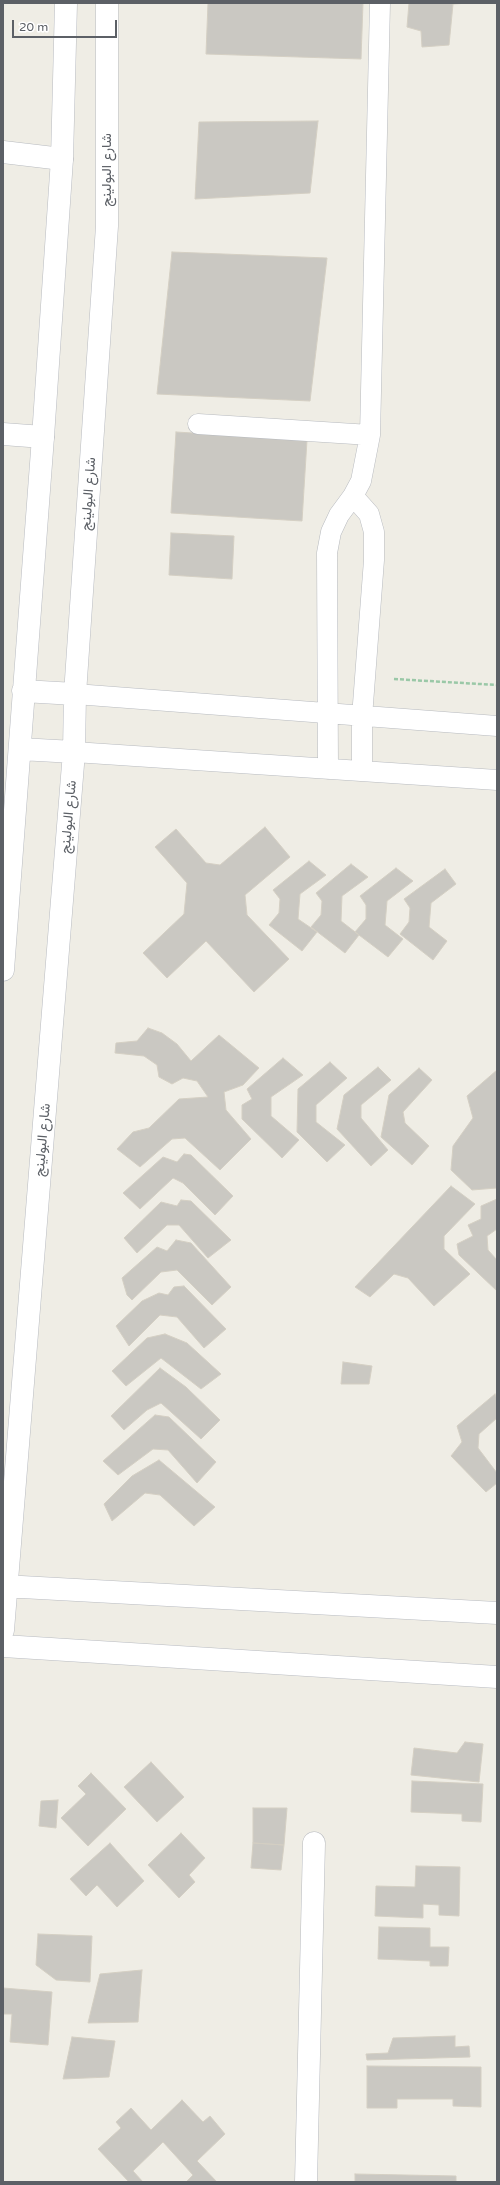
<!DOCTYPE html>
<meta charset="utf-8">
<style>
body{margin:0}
#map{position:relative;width:500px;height:2185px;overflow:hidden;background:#efede5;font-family:"Varela Round",sans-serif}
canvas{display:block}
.frame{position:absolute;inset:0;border:4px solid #5c6066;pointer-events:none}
.scale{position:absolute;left:12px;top:20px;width:105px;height:18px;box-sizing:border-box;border:2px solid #5c6066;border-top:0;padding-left:5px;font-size:12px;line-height:14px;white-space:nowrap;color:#5c6066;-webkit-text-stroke:3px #fff;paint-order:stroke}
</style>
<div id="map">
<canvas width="500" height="2185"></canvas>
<div class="frame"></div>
<div class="scale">20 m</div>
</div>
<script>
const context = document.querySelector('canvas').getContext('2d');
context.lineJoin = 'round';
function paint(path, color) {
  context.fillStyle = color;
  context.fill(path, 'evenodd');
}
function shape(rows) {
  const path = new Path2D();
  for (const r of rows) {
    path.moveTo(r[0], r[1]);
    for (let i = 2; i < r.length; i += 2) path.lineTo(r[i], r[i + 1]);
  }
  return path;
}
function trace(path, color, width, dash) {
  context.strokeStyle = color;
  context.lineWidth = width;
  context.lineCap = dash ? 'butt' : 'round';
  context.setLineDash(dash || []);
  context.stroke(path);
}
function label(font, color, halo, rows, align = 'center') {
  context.font = font + ' "Varela Round",Vazirmatn,sans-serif';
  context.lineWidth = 3;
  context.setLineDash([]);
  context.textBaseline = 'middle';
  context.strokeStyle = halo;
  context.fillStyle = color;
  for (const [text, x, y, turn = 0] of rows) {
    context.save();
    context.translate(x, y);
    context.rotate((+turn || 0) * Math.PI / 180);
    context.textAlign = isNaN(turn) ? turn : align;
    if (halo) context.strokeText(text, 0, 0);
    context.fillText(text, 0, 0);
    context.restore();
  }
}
const building = shape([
 [208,3,363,3,361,59,206,54,208,3],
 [409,3,470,3,453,4,449,45,422,47,421,31,407,27,409,3],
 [318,121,310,193,195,199,199,122,318,121],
 [172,252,327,258,310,401,157,394,172,252],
 [176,432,307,440,302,521,171,513,176,432],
 [171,533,234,536,232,579,169,575,171,533],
 [265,827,290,857,245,895,247,915,289,959,254,992,206,941,167,978,143,953,184,914,187,883,155,847,176,829,206,863,220,865,265,827],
 [309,861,326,875,300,894,298,919,317,932,302,951,269,925,279,913,280,899,273,890,309,861],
 [351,864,368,877,342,896,341,921,359,935,345,953,311,927,321,915,322,901,316,893,351,864],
 [396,868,413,881,387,901,385,925,403,939,388,957,355,932,366,919,366,905,360,896,396,868],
 [445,869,456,884,431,903,429,927,447,941,433,960,400,934,409,922,410,908,404,899,445,869],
 [148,1028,162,1033,177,1044,191,1061,219,1035,259,1068,243,1085,224,1092,226,1110,251,1139,220,1170,185,1138,172,1139,140,1167,117,1149,133,1132,149,1128,179,1099,208,1097,197,1081,183,1078,172,1084,159,1077,157,1065,144,1056,115,1053,116,1043,137,1041,148,1028],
 [283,1058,303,1075,271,1097,271,1116,299,1140,282,1158,242,1119,242,1105,252,1099,247,1089,283,1058],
 [330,1062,347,1078,316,1105,316,1122,345,1145,327,1162,297,1132,298,1089,330,1062],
 [378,1067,391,1080,361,1105,361,1118,388,1150,371,1166,337,1129,344,1095,378,1067],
 [419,1068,432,1080,403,1112,405,1123,429,1146,412,1165,381,1137,389,1095,419,1068],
 [497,1070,497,1188,472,1190,451,1170,453,1146,473,1118,467,1096,497,1070],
 [184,1154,191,1155,233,1196,215,1215,183,1183,173,1178,140,1209,123,1193,163,1157,177,1162,184,1154],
 [451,1186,475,1204,444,1236,444,1249,470,1274,434,1306,408,1278,394,1274,370,1297,355,1287,451,1186],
 [497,1199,497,1229,487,1236,488,1250,497,1260,497,1291,459,1255,457,1244,473,1236,468,1225,481,1219,481,1206,497,1199],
 [181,1200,191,1201,231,1240,208,1258,179,1225,167,1225,137,1253,124,1238,161,1202,177,1206,181,1200],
 [176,1240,191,1243,231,1287,212,1305,177,1270,161,1272,132,1300,127,1295,122,1278,157,1247,167,1251,176,1240],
 [184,1286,226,1329,204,1348,177,1317,160,1315,129,1346,116,1326,142,1301,159,1293,168,1295,174,1287,184,1286],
 [165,1334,187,1343,221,1374,201,1389,161,1358,126,1386,112,1371,147,1338,165,1334],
 [343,1362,372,1366,369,1384,341,1384,343,1362],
 [160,1368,186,1387,220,1420,201,1439,161,1403,147,1410,124,1430,111,1416,160,1368],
 [495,1394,497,1399,497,1418,479,1434,478,1448,497,1473,497,1483,486,1492,451,1456,462,1442,457,1426,495,1394],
 [155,1415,169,1417,216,1462,197,1483,168,1450,153,1449,118,1475,103,1461,155,1415],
 [159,1460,215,1507,194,1526,160,1495,145,1493,112,1521,104,1504,132,1476,159,1460],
 [465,1742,483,1744,479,1782,411,1775,414,1748,457,1753,465,1742],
 [151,1762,184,1797,157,1822,124,1787,151,1762],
 [91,1773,126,1809,88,1846,61,1818,86,1794,78,1786,91,1773],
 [412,1781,483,1784,481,1822,462,1821,462,1814,411,1812,412,1781],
 [58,1800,56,1828,39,1826,41,1801,58,1800],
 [253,1808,287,1808,284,1845,253,1843,253,1808],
 [181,1833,205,1858,189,1875,195,1882,179,1898,148,1865,181,1833],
 [110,1843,144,1881,117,1907,97,1885,86,1896,70,1879,110,1843],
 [253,1843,284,1845,281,1870,251,1868,253,1843],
 [416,1866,460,1867,459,1916,439,1915,439,1905,423,1904,423,1918,375,1916,376,1886,415,1887,416,1866],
 [379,1927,430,1928,430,1947,449,1947,448,1966,430,1966,430,1961,378,1959,379,1927],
 [38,1934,92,1936,90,1982,56,1980,36,1965,38,1934],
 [142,1970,138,2022,88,2023,100,1974,142,1970],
 [3,1988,52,1992,48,2045,10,2042,12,2014,3,2014,3,1988],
 [455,2036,455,2047,469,2046,470,2057,367,2060,366,2054,388,2053,393,2038,455,2036],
 [72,2037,115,2041,109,2077,63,2079,72,2037],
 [367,2066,481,2067,481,2107,453,2106,453,2099,397,2099,397,2108,367,2108,367,2066],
 [182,2100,203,2122,210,2116,225,2134,197,2161,217,2182,186,2182,193,2175,163,2142,133,2171,143,2182,129,2182,98,2149,121,2128,116,2122,131,2108,151,2130,182,2100],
 [355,2174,456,2176,456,2182,355,2182,355,2174]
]);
paint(building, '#cac8c2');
trace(building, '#d4cfc3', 1);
const lane = shape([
 [198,424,370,435],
 [353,496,369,514,374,532,374,560,362,717,362,771],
 [75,694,497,726],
 [74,752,497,780],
 [328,769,327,553,331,532,339,515,353,496,361,481,370,435,380,3]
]);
const street = shape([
 [3,152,62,159],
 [3,434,43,437],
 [306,2182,314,1843]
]);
const secondary = shape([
 [23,691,75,694],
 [20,749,74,752],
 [3,970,43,437,62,159,66,3],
 [3,1586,497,1613],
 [3,1630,74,752,75,694,107,226,107,3],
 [3,1646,497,1677]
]);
trace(lane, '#b7babf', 21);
trace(street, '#b7babf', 23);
trace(secondary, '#b8bbc1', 23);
trace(shape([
 [394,679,497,685]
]), '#9ac8a7', 2.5, [4, 2]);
trace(lane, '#fff', 20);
trace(street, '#fff', 22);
trace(secondary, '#fff', 22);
label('14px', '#5c6066', '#fff', [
 ["شارع البولينج",107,170,-90],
 ["شارع البولينج",89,494,-86],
 ["شارع البولينج",69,817,-85],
 ["شارع البولينج",43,1140,-85]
]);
</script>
